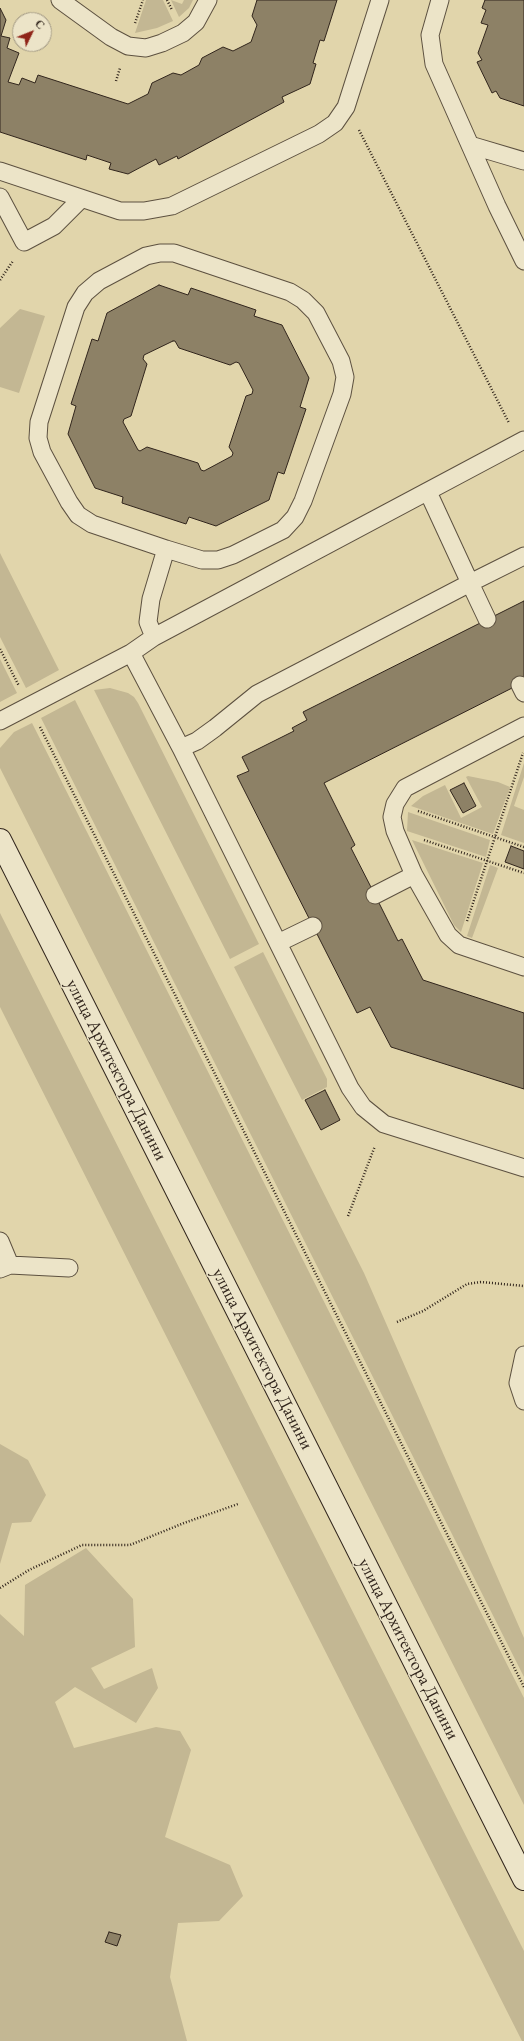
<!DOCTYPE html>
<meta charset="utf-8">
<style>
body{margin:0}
#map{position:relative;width:524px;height:2041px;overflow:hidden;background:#e1d5ab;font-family:"EB Garamond",serif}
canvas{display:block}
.north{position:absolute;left:12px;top:12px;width:40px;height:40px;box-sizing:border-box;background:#ece4c8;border:1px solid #a19883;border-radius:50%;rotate:47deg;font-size:11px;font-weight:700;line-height:16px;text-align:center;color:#31251c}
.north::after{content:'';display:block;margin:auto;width:14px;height:18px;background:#8f2418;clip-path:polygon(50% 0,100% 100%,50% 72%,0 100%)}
</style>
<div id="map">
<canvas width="524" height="2041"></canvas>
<div class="north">С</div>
</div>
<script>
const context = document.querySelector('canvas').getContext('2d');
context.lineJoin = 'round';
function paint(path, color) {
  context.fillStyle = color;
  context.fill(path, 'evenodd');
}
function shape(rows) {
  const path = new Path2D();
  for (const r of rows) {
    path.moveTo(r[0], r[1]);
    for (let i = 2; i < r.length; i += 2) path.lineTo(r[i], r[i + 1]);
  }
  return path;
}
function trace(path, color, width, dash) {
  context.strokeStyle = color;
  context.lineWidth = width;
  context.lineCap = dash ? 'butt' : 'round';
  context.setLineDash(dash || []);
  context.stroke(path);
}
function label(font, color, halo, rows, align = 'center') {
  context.font = font + ' "EB Garamond",serif';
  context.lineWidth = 3;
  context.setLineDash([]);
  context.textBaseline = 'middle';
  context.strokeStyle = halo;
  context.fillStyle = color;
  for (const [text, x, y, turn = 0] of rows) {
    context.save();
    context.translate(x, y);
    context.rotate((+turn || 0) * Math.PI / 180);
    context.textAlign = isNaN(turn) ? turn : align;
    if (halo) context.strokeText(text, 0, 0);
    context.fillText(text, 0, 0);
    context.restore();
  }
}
paint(shape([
 [146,0,163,0,173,21,157,28,135,33],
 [171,0,182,4,184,0,193,0,189,8,179,17],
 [20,309,45,316,19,393,0,387,0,328],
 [0,553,59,670,26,688,0,637],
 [0,659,17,693,0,702],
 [110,688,128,693,134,697,138,703,259,944,230,959,94,690],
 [75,700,364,1273,524,1638,524,1677,41,718],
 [32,723,524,1698,524,1805,0,768,0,748,14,732],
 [524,763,524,777,514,806,524,810,524,843,501,835],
 [468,776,498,782,510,787,493,834,411,806,423,796,445,785,461,818,482,807,466,777],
 [408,812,490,840,486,857,407,831],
 [412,840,483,863,461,932,454,925],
 [490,865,498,868,472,938,467,936],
 [0,913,524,1951,524,2041,522,2041,0,1007],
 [263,952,327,1079,327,1087,302,1100,234,967],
 [0,1444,28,1460,46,1495,31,1522,12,1523,0,1564],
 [86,1548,133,1599,135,1647,91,1668,104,1689,152,1668,158,1688,136,1723,75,1687,55,1702,74,1748,156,1727,180,1731,191,1750,165,1837,230,1865,243,1896,219,1921,178,1923,170,1977,187,2041,0,2041,0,1614,24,1636,25,1585]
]), '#c3b793');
const building = shape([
 [257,0,337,0,324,41,320,40,313,63,316,64,310,84,282,97,284,102,178,159,177,156,159,165,156,159,128,174,109,169,111,163,87,155,86,160,0,132,0,8,6,20,1,36,10,38,7,48,19,53,8,82,19,85,22,78,35,83,38,75,128,104,148,94,152,83,173,73,181,75,199,65,202,58,223,47,233,51,251,42,257,25,252,16,257,0],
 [485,0,524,0,524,106,500,98,496,91,492,93,477,62,482,60,478,53,488,25,481,23,486,10,482,8,485,0],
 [159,285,188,295,191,288,256,310,254,316,282,325,309,378,300,407,306,409,284,474,278,472,269,500,216,526,189,517,186,524,122,503,123,497,95,488,68,434,76,406,71,404,92,339,98,341,107,313,159,285],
 [173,341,175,341,179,348,230,365,236,362,239,363,253,390,252,394,246,396,229,447,233,453,232,456,204,471,201,470,198,463,147,447,140,451,138,450,123,422,124,419,131,416,147,364,143,359,144,355,173,341],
 [524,601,524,682,324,783,355,845,351,848,375,895,398,941,402,939,423,980,524,1013,524,1089,391,1047,370,1007,357,1013,237,776,249,771,242,757,294,731,292,728,307,720,303,712,524,601],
 [464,783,476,806,463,813,450,790,464,783],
 [511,846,524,851,524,869,505,862,511,846],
 [325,1090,340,1120,321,1130,305,1100,325,1090],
 [109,1932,121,1935,117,1946,105,1942,109,1932]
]);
paint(building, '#8d8166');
trace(building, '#31251c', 1);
const lane = shape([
 [60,0,111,37,128,46,146,48,162,43,183,33,196,22,208,0],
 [440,0,430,35,434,64,497,206,524,261],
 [470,145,524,161],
 [0,171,120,211,144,211,172,206,319,134,335,123,346,107,380,0],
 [0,197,24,242,54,226,81,199],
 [487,619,470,583,524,556],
 [154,637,148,622,151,599,166,549,92,524,78,515,69,502,42,452,38,438,39,422,76,307,85,293,99,281,146,256,160,253,174,253,290,292,303,300,316,313,341,361,345,377,342,394,303,501,295,517,283,530,233,555,218,560,202,560,166,549],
 [131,653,181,748,350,1088,363,1107,384,1124,524,1168],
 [520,685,524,693],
 [0,721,131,653,154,637,524,440],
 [524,726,405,788,395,804,392,817,395,831,414,875,448,935,459,945,524,967],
 [181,748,197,741,215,728,257,694,470,583,428,492],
 [375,895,414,875],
 [278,943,313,926],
 [0,1241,10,1265],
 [0,1269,10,1265,69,1268],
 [524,1355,518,1383,524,1401]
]);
const secondary = shape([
 [0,840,524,1879]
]);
trace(lane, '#5d5140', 19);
trace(secondary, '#31251c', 24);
trace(shape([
 [167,0,172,10],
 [135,23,143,0],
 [116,81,120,68],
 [359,130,509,423],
 [0,280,13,261],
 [0,649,19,686],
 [40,727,524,1687],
 [418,811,524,847],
 [424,840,524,873],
 [467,921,523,753],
 [348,1216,375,1146],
 [397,1322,423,1311,467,1284,481,1282,524,1286],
 [0,1588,29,1570,82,1545,130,1545,184,1523,238,1504]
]), '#31251c', 2.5, [1, 2]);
trace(lane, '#ece4c8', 17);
trace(secondary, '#ece4c8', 22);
label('18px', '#31251c', '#ece4c8', [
 ["улица Архитектора Данини",116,1070,63],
 ["улица Архитектора Данини",262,1359,63],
 ["улица Архитектора Данини",408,1649,63]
]);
</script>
